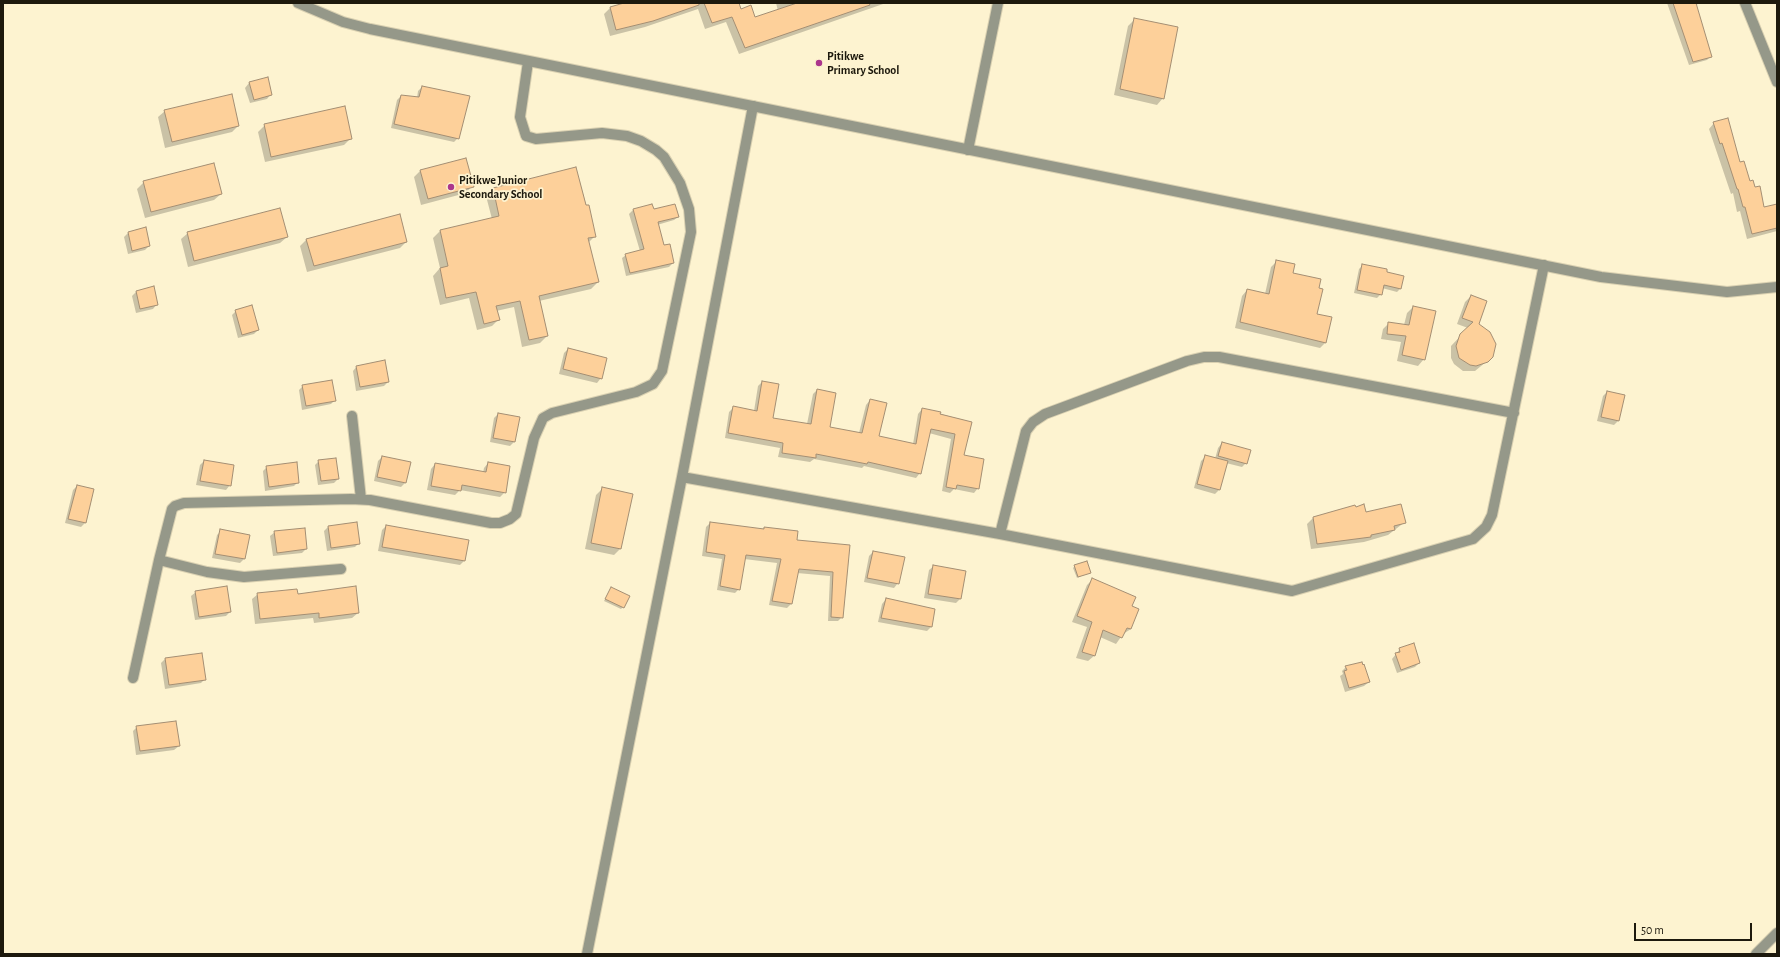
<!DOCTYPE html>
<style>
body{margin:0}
#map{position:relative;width:1780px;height:957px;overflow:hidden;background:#fdf3d0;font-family:"Alegreya Sans",sans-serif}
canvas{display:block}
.frame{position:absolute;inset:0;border:4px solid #1d190d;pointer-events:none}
.scale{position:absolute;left:1634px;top:923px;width:118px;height:18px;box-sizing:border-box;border:2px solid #1d190d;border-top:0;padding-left:5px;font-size:12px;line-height:14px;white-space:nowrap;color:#1d190d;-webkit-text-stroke:3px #fdf3d0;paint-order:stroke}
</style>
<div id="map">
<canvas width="1780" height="957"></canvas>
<div class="frame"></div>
<div class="scale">50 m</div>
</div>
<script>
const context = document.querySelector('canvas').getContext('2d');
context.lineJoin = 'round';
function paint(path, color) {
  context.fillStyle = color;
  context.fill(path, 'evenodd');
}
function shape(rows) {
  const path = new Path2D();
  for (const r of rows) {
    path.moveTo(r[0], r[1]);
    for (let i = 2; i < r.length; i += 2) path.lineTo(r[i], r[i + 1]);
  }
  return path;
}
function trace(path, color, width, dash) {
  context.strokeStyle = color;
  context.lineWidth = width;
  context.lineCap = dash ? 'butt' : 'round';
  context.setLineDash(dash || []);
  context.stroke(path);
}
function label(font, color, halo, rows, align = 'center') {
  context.font = font + ' "Alegreya Sans",sans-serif';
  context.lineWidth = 3.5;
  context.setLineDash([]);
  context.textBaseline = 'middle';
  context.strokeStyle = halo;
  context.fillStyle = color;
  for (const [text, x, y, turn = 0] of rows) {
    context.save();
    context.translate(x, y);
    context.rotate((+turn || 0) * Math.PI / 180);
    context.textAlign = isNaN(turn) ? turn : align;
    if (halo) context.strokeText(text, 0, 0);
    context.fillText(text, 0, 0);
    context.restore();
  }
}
paint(shape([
 [627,3,738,3,740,10,755,19,778,11,776,3,886,3,739,54,726,22,705,29,698,9,645,27,610,36,604,14,610,8],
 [1667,3,1702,3,1695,5,1711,56,1707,60,1689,65],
 [1135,19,1163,98,1157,105,1114,95,1128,26],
 [267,79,271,94,267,99,250,103,245,88,249,83],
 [422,87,458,138,454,142,391,128,397,100,401,96,417,98,418,91],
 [165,111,238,126,232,132,165,148,158,117],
 [1714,123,1740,163,1764,208,1777,205,1777,231,1747,239,1740,211,1737,212,1733,193,1731,194,1709,129],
 [265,125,351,138,344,145,265,162,258,132],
 [576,169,595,236,588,243,598,282,591,289,539,301,547,336,540,343,522,347,514,307,496,311,499,319,492,326,477,330,469,298,440,305,433,276,440,268,433,238,440,231,492,219,486,196,493,189],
 [420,171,472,186,466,193,421,205,414,177],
 [144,182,221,194,214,200,145,218,137,189],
 [652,205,653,211,678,217,674,220,657,225,663,246,673,263,669,267,626,276,622,258,626,255,640,251,629,214,633,210],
 [128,233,149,246,145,250,128,254,124,237],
 [188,233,287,237,280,243,188,267,181,239],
 [307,239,406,242,400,248,307,272,300,246],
 [1277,261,1292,274,1325,343,1320,348,1235,328,1242,296,1247,290,1265,294,1271,267],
 [1363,265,1385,273,1401,288,1397,292,1382,288,1381,294,1377,298,1354,293,1359,269],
 [136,292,157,304,153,309,136,313,132,296],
 [1471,296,1477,324,1492,357,1475,371,1463,371,1454,364,1451,358,1451,346,1468,328,1457,324,1465,302],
 [1413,307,1424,359,1418,366,1397,361,1401,342,1381,339,1383,329,1389,323,1404,325,1407,313],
 [236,311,258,330,254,334,238,338,232,315],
 [568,349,601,378,597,383,559,374,564,353],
 [357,366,388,382,384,386,356,391,353,371],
 [762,382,772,418,807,424,813,394,817,390,829,428,859,433,866,405,870,400,878,437,913,444,918,414,922,409,971,422,963,456,978,488,974,493,954,489,950,493,942,491,951,439,929,433,920,473,916,478,864,466,862,468,814,459,810,462,778,457,780,448,725,438,729,412,734,407,754,411,758,386],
 [303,386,335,400,331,404,302,410,299,390],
 [1607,392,1624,396,1618,421,1614,425,1597,421,1603,396],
 [498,414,518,417,514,442,510,446,490,442,494,418],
 [1222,443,1246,463,1242,467,1226,463,1219,490,1215,494,1194,488,1201,461,1206,456,1215,459,1218,448],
 [382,457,405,483,401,487,374,481,378,461],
 [204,461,230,485,226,490,196,485,200,465],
 [319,461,338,479,334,483,318,485,315,465],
 [488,463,505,492,500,497,460,490,455,495,427,490,431,469,435,464,483,473,484,468],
 [267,467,298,482,294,486,265,491,263,471],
 [77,486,85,523,81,527,65,523,73,490],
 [603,488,621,548,614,555,585,549,596,495],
 [1355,508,1366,513,1405,522,1388,535,1364,542,1311,549,1307,524,1313,518],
 [710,523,762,530,764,528,796,541,849,546,842,617,838,621,828,621,830,576,797,573,791,604,787,608,769,605,777,563,744,559,739,589,735,593,717,590,722,559,702,556,706,527],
 [386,526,468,541,464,561,460,565,378,551,382,530],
 [328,527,359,543,355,547,327,551,324,531],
 [304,529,306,549,302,553,273,556,270,536,275,532],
 [221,531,248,536,244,559,240,563,212,558,217,535],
 [873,552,898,583,894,588,864,582,869,556],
 [934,566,965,571,960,599,956,603,924,598,929,570],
 [1075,566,1090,572,1077,578,1073,568],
 [1093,579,1130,607,1131,629,1123,634,1116,644,1100,637,1094,656,1088,661,1076,658,1087,627,1072,622,1087,585],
 [611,588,623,607,621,609,604,601],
 [196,592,230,612,226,616,195,620,191,596],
 [258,594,297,595,358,613,352,618,314,623,313,618,255,624,252,599],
 [886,599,934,610,931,627,927,631,878,622,882,604],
 [1400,649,1419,663,1415,667,1397,673,1392,659],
 [165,659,205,679,201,683,165,689,161,663],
 [1362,666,1369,682,1364,686,1345,692,1340,676,1343,674,1342,671,1346,667],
 [137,727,179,746,174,750,136,755,133,731]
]), '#0003');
const building = shape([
 [624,3,699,3,699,5,653,21,616,30,610,7,624,3],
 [704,3,739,3,741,9,751,5,755,17,797,3,869,3,870,5,745,48,732,17,712,23,704,3],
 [1673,3,1696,3,1712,57,1693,62,1673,3],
 [1134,18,1178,27,1164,99,1120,89,1134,18],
 [268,77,272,95,254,100,249,82,268,77],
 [422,86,470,96,459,139,394,124,401,95,419,97,422,86],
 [232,94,239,126,172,142,164,110,232,94],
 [345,106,352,139,271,157,264,124,345,106],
 [1728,118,1740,162,1744,161,1750,181,1753,180,1755,187,1760,186,1764,207,1777,204,1777,228,1752,234,1745,207,1743,207,1738,189,1737,189,1722,143,1720,144,1713,122,1728,118],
 [466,158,474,187,428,199,420,170,466,158],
 [214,163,222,194,151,212,143,181,214,163],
 [576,167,586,205,589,205,596,237,588,238,599,282,539,296,548,336,529,340,520,301,496,306,500,320,484,324,476,292,446,298,440,268,448,266,440,230,499,216,493,188,576,167],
 [652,204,654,209,675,204,679,217,658,222,664,245,670,244,674,263,630,273,625,254,644,249,633,209,652,204],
 [280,208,288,237,194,261,187,232,280,208],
 [400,214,407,242,314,266,306,239,400,214],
 [146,227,150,246,132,251,128,232,146,227],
 [1276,260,1295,264,1293,273,1321,279,1319,288,1323,289,1317,314,1332,317,1326,343,1240,322,1247,289,1269,294,1276,260],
 [1362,264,1387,269,1387,272,1404,276,1401,289,1384,285,1382,295,1357,290,1362,264],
 [154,286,158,305,140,309,136,291,154,286],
 [1471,295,1487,301,1479,324,1490,332,1496,344,1493,357,1488,362,1476,366,1470,365,1459,358,1456,346,1460,334,1473,322,1462,318,1471,295],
 [252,305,259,330,242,335,235,310,252,305],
 [1413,306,1436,311,1425,360,1402,355,1406,336,1387,334,1388,322,1409,325,1413,306],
 [568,348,607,358,602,379,563,369,568,348],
 [385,360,389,382,360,387,356,366,385,360],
 [332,380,336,401,306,406,302,385,332,380],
 [762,381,779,384,773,418,811,424,817,389,836,393,830,427,862,433,870,399,887,403,879,436,916,444,922,408,941,412,940,414,972,422,964,455,984,459,979,489,957,485,956,489,946,487,955,434,931,429,921,474,868,462,867,464,816,454,816,458,782,453,783,443,728,433,733,406,757,411,762,381],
 [1607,391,1625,395,1619,421,1601,417,1607,391],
 [498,413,520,417,515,442,493,438,498,413],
 [1222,442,1251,450,1247,464,1218,456,1222,442],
 [1205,455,1228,461,1220,490,1197,484,1205,455],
 [382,456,411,462,406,483,377,477,382,456],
 [336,458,339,479,321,481,318,460,336,458],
 [204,460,234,465,231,486,200,481,204,460],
 [297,462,299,483,269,487,266,466,297,462],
 [488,462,510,466,506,493,462,485,461,491,431,486,435,463,486,472,488,462],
 [77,485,94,489,86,523,68,519,77,485],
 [602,487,633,494,621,549,591,543,602,487],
 [1364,504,1366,512,1401,504,1406,523,1394,526,1395,530,1371,535,1371,537,1317,544,1313,517,1355,505,1356,507,1364,504],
 [357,522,360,544,331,548,328,526,357,522],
 [710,522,764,529,764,527,798,531,797,540,850,545,843,618,831,617,833,572,799,569,792,604,772,601,781,559,746,555,740,590,720,586,725,555,706,552,710,522],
 [386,525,469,540,465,561,382,547,386,525],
 [305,528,307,549,277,553,274,531,305,528],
 [220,529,250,535,245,559,215,554,220,529],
 [873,551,905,557,899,584,867,578,873,551],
 [1087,561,1091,573,1078,577,1074,565,1087,561],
 [933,565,966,571,961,599,928,594,933,565],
 [1092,578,1136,597,1132,606,1139,609,1131,629,1127,628,1122,638,1103,630,1095,656,1082,652,1092,622,1077,616,1092,578],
 [227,586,231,612,199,617,195,591,227,586],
 [356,586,359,613,319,618,319,613,260,619,257,593,297,589,298,594,356,586],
 [611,587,630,596,624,608,605,599,611,587],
 [886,598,935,609,932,627,881,618,886,598],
 [1414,643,1420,663,1401,670,1395,653,1400,652,1399,648,1414,643],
 [202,653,206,680,169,685,165,658,202,653],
 [1362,662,1363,665,1364,664,1370,682,1349,688,1344,671,1347,670,1345,666,1362,662],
 [176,721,180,746,140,751,136,726,176,721]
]);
paint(building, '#fdd09a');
trace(building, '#a48e73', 1);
const minor = shape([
 [1745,3,1777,82],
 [968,150,998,3],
 [352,416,361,499],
 [682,477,1000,534,1292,591,1473,539,1486,527,1492,515,1544,265],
 [1000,534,1026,431,1033,422,1045,414,1187,361,1204,357,1219,357,1514,413],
 [159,560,207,572,244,577,341,569],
 [133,678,159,560,172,509,175,506,184,503,351,499,370,500,491,523,500,523,510,519,516,514,534,438,543,418,552,413,636,392,653,384,662,371,691,232,689,209,680,183,664,157,656,150,641,141,627,136,602,133,536,139,526,136,520,117,528,62],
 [587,954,682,477,753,106],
 [1756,954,1777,933]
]);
const tertiary = shape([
 [298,3,343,22,370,29,1601,277,1727,292,1777,287]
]);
trace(minor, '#d9d0b1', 12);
trace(tertiary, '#d9d0b1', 12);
trace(minor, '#959889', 10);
trace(tertiary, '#959889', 10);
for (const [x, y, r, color] of [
 [819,63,4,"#ac358c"],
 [451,187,4,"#ac358c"]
]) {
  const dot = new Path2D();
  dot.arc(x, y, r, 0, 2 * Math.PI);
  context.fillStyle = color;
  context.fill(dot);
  trace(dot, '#fdf3d0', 1.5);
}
label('bold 12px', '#1d190d', '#fdf3d0', [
 ["Pitikwe",827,56],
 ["Primary School",827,70],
 ["Pitikwe Junior",459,180],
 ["Secondary School",459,194]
], 'left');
</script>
